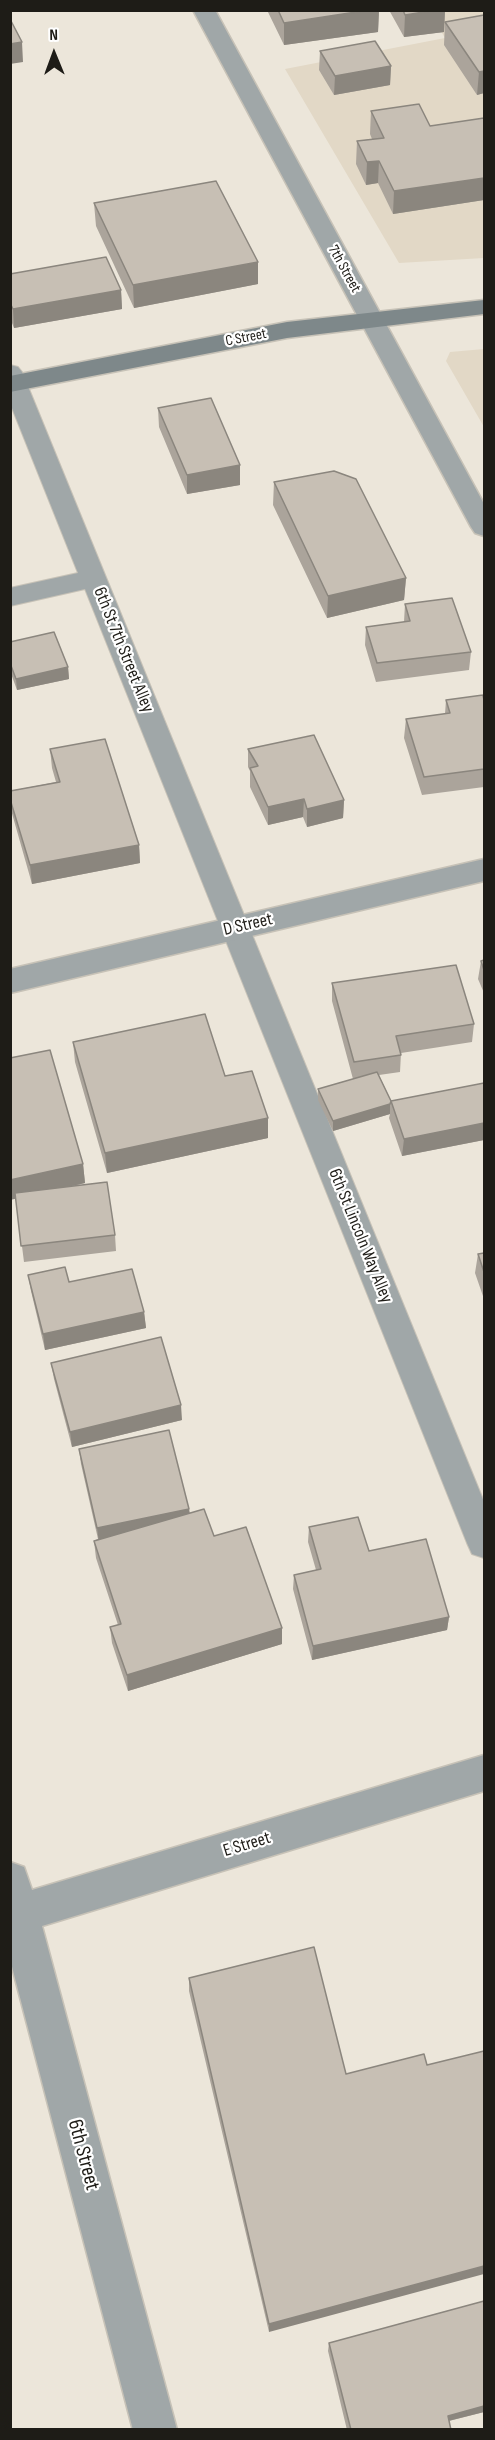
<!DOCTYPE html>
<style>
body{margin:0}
#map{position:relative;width:495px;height:2440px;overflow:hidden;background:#ece6da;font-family:"Sofia Sans Condensed",sans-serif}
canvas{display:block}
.frame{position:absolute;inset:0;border:12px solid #1e1c17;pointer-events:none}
.north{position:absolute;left:24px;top:24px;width:60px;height:60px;-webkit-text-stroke:4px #fff;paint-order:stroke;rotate:359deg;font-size:16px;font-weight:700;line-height:24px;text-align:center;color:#1e1c17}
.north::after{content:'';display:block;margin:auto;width:21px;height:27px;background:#1e1c17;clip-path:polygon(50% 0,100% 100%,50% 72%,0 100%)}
</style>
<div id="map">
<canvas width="495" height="2440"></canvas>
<div class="frame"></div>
<div class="north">N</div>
</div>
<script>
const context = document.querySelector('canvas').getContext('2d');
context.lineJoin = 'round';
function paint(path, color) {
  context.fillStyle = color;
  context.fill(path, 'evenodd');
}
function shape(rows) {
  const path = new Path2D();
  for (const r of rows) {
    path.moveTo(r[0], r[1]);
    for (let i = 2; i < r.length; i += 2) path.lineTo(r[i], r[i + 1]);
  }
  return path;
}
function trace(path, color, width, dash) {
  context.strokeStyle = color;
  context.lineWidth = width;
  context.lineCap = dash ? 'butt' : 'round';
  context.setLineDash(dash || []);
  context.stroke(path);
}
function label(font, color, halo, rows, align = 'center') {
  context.font = font + ' "Sofia Sans Condensed",sans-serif';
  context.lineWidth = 4.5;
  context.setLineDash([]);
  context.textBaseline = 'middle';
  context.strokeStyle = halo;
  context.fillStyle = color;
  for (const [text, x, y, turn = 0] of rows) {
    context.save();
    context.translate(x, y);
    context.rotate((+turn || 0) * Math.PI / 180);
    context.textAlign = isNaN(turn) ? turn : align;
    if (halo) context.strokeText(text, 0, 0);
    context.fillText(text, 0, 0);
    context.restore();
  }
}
paint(shape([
 [429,11,484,11,484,258,399,263,285,69,445,38],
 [484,349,484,427,446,361,450,352]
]), '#e2d8c6');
const lane = shape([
 [10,365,18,367,22,372,484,1502,484,1558,472,1554,467,1543,85,589,10,606,10,588,78,573,10,403,10,365]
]);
const street = shape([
 [193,10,215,10,484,504,484,536,475,533,471,527,193,10],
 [484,859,484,881,10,993,10,969,484,859],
 [484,1755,484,1791,42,1926,177,2430,133,2430,10,1959,10,1862,24,1867,32,1890,484,1755]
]);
const secondary = shape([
 [484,300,484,314,287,338,10,392,10,376,287,322,484,300]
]);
trace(lane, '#c7c2b7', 2);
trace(street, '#c7c2b7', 3);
trace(secondary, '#c7c2b7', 3);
paint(lane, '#a0a7a8');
paint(street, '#a0a7a8');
paint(secondary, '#7e888a');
paint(shape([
 [267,10,379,10,378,32,284,45],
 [389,10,445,10,444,32,404,37],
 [484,15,484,93,477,95,444,45,445,22],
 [320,51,391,66,390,85,334,95,319,70],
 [371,111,430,126,484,118,484,200,393,214,378,183,366,185,356,164,357,141,372,139,370,134],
 [94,203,258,284,134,308,96,226],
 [10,274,121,290,122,309,14,328,10,318],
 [158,408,240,465,240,485,187,494,159,427],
 [274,482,406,578,404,600,327,618,273,505],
 [405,604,471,652,469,670,376,682,365,645,366,627,404,622],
 [10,642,68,667,69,679,17,690,10,671],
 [446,700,484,700,484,787,422,795,404,738,406,719,445,714],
 [50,749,139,845,140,863,32,884,11,810,10,791,56,782,52,768],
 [248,749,344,800,343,818,307,827,303,817,268,825,250,787,250,771,248,767],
 [484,960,484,993,478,979,481,961],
 [332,983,474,1024,472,1042,401,1053,400,1072,379,1075,391,1101,484,1083,484,1140,402,1156,389,1118,390,1114,333,1131,318,1100,318,1089,353,1079,332,1001],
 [73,1042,225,1076,268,1138,107,1173,75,1062],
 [83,1164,85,1183,70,1187,115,1235,116,1251,24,1262,16,1199],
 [484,1253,484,1299,475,1273,478,1254],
 [28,1275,69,1282,144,1312,146,1328,45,1350,31,1291],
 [51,1363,182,1420,72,1447,54,1379],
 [79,1449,189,1509,190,1513,214,1536,282,1628,282,1644,128,1691,112,1643,110,1627,118,1625,96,1558,94,1541,98,1539,81,1464],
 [309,1527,369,1551,449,1617,447,1630,312,1660,293,1589,294,1575,316,1570,308,1542],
 [314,1947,269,2332,189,1991,189,1978],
 [484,2301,484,2412,449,2421,451,2430,347,2430,328,2351,329,2343]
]), '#aba49b');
paint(shape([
 [369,10,379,10,378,32,284,45,284,23],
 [436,10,445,10,444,32,404,37,405,15],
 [22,42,23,62,10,64,10,44],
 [391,66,390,85,334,95,335,76],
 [484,71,484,93,477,95,479,72],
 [379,161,378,183,366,185,367,162],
 [484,178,484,200,393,214,394,191],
 [258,262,258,284,134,308,133,285],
 [121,290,122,309,14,328,13,309],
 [240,465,240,485,187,494,187,475],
 [406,578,404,600,327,618,328,596],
 [68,667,69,679,17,690,16,679],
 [304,799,303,817,268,825,268,807],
 [344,800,343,818,307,827,307,809],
 [139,845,140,863,32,884,30,865],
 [390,1104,390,1114,333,1131,333,1121],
 [268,1118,268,1138,107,1173,105,1153],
 [484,1123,484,1140,402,1156,404,1139],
 [83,1164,85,1183,10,1200,10,1180],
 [144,1312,146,1328,45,1350,43,1334],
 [181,1405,182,1420,72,1447,70,1432],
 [189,1509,190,1524,99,1543,97,1528],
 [449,1617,447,1630,312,1660,313,1646],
 [282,1628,282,1644,128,1691,127,1675],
 [484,2266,484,2274,269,2332,269,2324],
 [484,2406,484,2412,444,2422,448,2416]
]), '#8b867e');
const building = shape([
 [278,10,369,10,284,23,278,10],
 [403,10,436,10,405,15,403,10],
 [484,15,484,71,479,72,445,22,484,15],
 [10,19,22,42,10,44,10,19],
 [375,41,391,66,335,76,320,51,375,41],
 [419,104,430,126,484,118,484,178,394,191,379,161,367,162,357,141,384,138,371,111,419,104],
 [216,181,258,262,133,285,94,203,216,181],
 [106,257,121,290,13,309,10,303,10,274,106,257],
 [211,398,240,465,187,475,158,408,211,398],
 [334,471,356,479,406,578,328,596,274,482,334,471],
 [452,598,471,652,377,663,366,627,410,621,405,604,452,598],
 [54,632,68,667,16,679,10,663,10,642,54,632],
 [483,695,484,700,484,769,424,777,406,719,450,713,446,700,483,695],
 [314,735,344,800,307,809,304,799,268,807,250,768,258,766,248,749,314,735],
 [105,739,139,845,30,865,10,799,10,791,60,782,50,749,105,739],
 [484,960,484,970,481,961,484,960],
 [456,965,474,1024,396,1036,401,1055,354,1062,332,983,456,965],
 [205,1014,225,1076,252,1071,268,1118,105,1153,73,1042,205,1014],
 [50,1050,83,1164,10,1180,10,1058,50,1050],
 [377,1072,391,1101,390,1104,333,1121,318,1089,377,1072],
 [484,1083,484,1123,404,1139,391,1101,484,1083],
 [107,1182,115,1235,21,1246,15,1193,107,1182],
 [484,1253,484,1272,478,1254,484,1253],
 [65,1267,69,1282,132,1269,144,1312,43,1334,28,1275,65,1267],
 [161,1337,181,1405,70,1432,51,1363,161,1337],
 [169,1430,189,1509,97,1528,79,1449,169,1430],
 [204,1509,214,1536,246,1527,282,1628,127,1675,110,1627,121,1624,94,1541,204,1509],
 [358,1517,369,1551,426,1539,449,1617,313,1646,294,1575,321,1569,309,1527,358,1517],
 [314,1947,346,2074,424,2054,427,2065,484,2051,484,2266,269,2324,189,1978,314,1947],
 [484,2301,484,2406,448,2416,451,2430,351,2430,329,2343,484,2301]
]);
paint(building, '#c7bfb4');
trace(building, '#8b867e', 1.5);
label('15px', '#1e1c17', '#fff', [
 ["7th Street",344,269,61],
 ["C Street",246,338,-11]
]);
label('18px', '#1e1c17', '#fff', [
 ["6th St 7th Street Alley",123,650,68],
 ["D Street",248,925,-13],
 ["6th St Lincoln Way Alley",360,1236,68],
 ["E Street",247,1845,-17]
]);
label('21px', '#1e1c17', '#fff', [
 ["6th Street",83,2155,75]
]);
</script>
